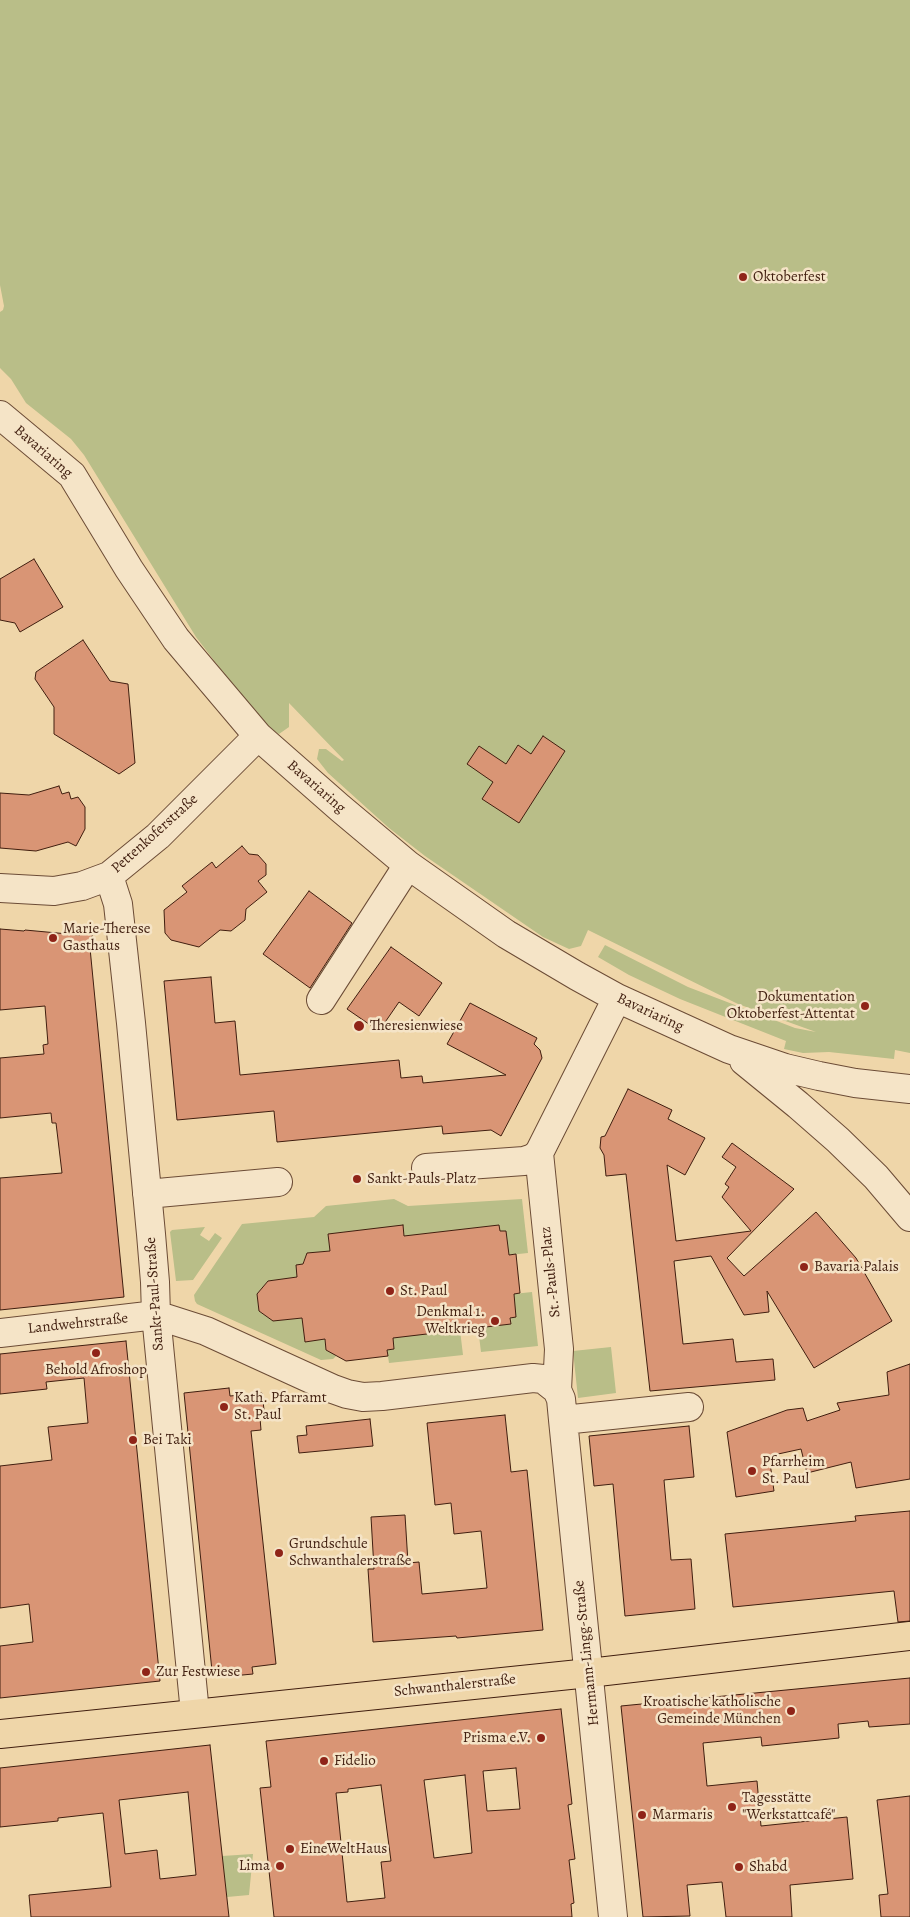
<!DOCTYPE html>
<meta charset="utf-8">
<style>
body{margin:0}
canvas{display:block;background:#efd6a9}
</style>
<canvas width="910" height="1917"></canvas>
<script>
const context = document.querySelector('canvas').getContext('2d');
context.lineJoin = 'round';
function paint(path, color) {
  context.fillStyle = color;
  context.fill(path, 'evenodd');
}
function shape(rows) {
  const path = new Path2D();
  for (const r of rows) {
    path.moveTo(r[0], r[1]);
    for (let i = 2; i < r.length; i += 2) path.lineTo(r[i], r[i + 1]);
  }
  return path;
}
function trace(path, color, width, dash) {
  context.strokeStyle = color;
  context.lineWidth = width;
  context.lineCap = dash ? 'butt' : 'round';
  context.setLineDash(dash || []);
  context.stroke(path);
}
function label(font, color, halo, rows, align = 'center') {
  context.font = font + ' Alegreya,serif';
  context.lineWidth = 5;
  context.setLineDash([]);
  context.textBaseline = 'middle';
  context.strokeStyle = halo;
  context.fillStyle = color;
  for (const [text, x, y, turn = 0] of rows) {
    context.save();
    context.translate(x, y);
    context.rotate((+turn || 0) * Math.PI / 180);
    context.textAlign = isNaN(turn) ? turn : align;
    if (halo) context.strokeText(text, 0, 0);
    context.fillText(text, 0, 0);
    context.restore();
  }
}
paint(shape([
 [0,0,910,0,910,1053,895,1050,894,1059,829,1052,803,1053,784,1049,786,1041,680,999,629,975,598,957,605,945,688,987,795,1028,816,1032,738,1004,588,930,581,946,569,949,543,937,425,856,389,828,328,773,317,759,319,749,326,749,342,761,344,760,289,703,289,727,279,734,268,727,245,701,196,637,84,455,71,439,26,403,11,379,0,368,0,312,3,310,4,306,0,285],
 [394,1199,408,1206,522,1199,528,1253,509,1255,506,1231,500,1231,499,1225,422,1234,405,1242,380,1228,328,1234,330,1251,307,1253,297,1277,268,1281,257,1294,259,1311,273,1321,302,1318,305,1342,325,1339,326,1351,335,1350,336,1356,333,1359,321,1360,197,1304,195,1301,194,1295,242,1224,314,1217,326,1206],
 [205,1227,200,1235,209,1241,215,1233,222,1238,193,1280,176,1281,170,1232,172,1230],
 [532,1292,538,1346,481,1352,478,1328,511,1324,513,1294],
 [460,1330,463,1355,389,1363,387,1350,394,1349,392,1332],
 [611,1347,616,1393,578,1398,573,1351],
 [253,1854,249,1895,227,1897,222,1856]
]), '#b9be88');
const building = shape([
 [34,559,63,607,20,632,15,623,0,620,0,579,34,559],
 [83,640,110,681,128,684,135,763,119,774,54,734,54,707,35,679,36,672,83,640],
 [543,736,565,751,519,823,482,799,493,782,467,764,479,746,506,764,518,745,531,754,543,736],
 [59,786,62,794,69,792,71,799,78,797,85,807,85,829,76,846,68,842,36,851,0,848,0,793,29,795,59,786],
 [242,846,249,854,258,855,266,864,266,875,258,881,267,892,246,909,245,920,231,931,220,930,199,947,171,940,165,933,164,910,187,892,182,886,212,862,216,868,242,846],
 [309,891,352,923,310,988,263,954,309,891],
 [0,929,24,931,25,930,79,935,93,930,90,948,124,1297,0,1310,0,1178,62,1173,56,1123,52,1123,51,1113,0,1118,0,1058,44,1054,43,1045,48,1044,45,1006,0,1010,0,929],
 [391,947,442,983,419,1016,399,1002,379,1031,347,1009,391,947],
 [211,977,215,1023,235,1021,240,1075,399,1060,401,1078,422,1076,423,1083,506,1075,447,1044,470,1003,537,1038,534,1044,540,1050,542,1058,501,1136,491,1130,443,1134,442,1126,277,1142,274,1111,177,1120,164,981,211,977],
 [628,1089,672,1110,668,1119,705,1138,685,1175,667,1165,676,1241,751,1231,722,1197,729,1187,725,1184,736,1167,722,1157,732,1143,794,1189,727,1258,744,1276,816,1212,856,1258,892,1321,814,1368,767,1291,769,1312,744,1315,711,1256,674,1261,683,1344,733,1339,736,1362,773,1359,775,1380,650,1391,626,1174,606,1176,604,1155,600,1148,601,1137,605,1136,628,1089],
 [403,1225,404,1236,499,1225,500,1231,506,1231,509,1255,516,1254,520,1293,514,1294,516,1317,510,1318,511,1324,393,1338,394,1349,387,1350,388,1356,346,1361,326,1350,325,1339,305,1342,302,1318,273,1321,259,1311,257,1294,268,1281,297,1277,296,1265,303,1264,307,1253,330,1251,328,1234,403,1225],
 [126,1341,160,1681,0,1698,0,1646,33,1642,29,1604,0,1608,0,1466,52,1460,48,1427,88,1423,84,1378,46,1382,47,1389,0,1394,0,1354,126,1341],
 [910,1364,910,1479,856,1488,851,1462,807,1473,801,1449,769,1456,774,1491,736,1497,727,1432,787,1410,803,1408,807,1421,840,1410,837,1403,889,1395,887,1372,910,1364],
 [229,1388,230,1396,262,1393,265,1418,260,1418,261,1430,251,1431,276,1664,252,1667,253,1674,232,1676,231,1669,212,1671,184,1393,229,1388],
 [505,1415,511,1472,527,1470,543,1630,457,1638,456,1636,373,1642,368,1569,374,1569,371,1517,405,1515,408,1563,419,1562,422,1594,487,1588,481,1531,454,1534,451,1503,435,1505,427,1423,505,1415],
 [370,1419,373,1446,299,1453,297,1436,307,1435,306,1426,370,1419],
 [689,1426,694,1477,664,1480,671,1560,691,1559,695,1609,625,1616,613,1484,594,1486,589,1436,689,1426],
 [910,1511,910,1621,898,1622,894,1591,733,1607,725,1534,856,1521,855,1516,910,1511],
 [910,1678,910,1724,869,1727,868,1721,838,1724,839,1738,762,1746,761,1737,703,1743,707,1786,757,1781,761,1826,847,1817,853,1879,790,1885,792,1917,726,1917,722,1882,687,1885,690,1916,643,1917,621,1706,910,1678],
 [561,1709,572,1804,568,1805,575,1859,569,1860,574,1903,571,1904,572,1917,274,1917,260,1788,271,1787,266,1741,561,1709],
 [516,1768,520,1809,487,1811,483,1771,516,1768],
 [465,1775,472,1853,434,1858,424,1780,465,1775],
 [381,1785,391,1861,381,1862,385,1898,347,1902,336,1793,348,1792,348,1789,381,1785],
 [210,1745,229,1917,31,1917,29,1895,111,1887,103,1813,58,1818,58,1821,0,1827,0,1768,210,1745],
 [188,1792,196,1875,160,1879,157,1850,125,1854,119,1800,188,1792],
 [910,1796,910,1917,881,1917,879,1895,888,1894,877,1800,910,1796]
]);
paint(building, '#d99575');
trace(building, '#401e0f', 1);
const minor = shape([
 [0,415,72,475,129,569,176,639,258,736,340,808,408,865,506,934,577,976,617,998,729,1049,785,1068,819,1076,855,1083,910,1089],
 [109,876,118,904,131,1023,151,1234,155,1282,156,1315,195,1713],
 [0,888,54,891,82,886,109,876,158,836,258,736],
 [321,1000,408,865],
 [744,1061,798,1105,838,1140,876,1177,910,1217],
 [539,1153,559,1349,557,1390,561,1399,563,1420,613,1917],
 [426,1168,524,1161,533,1158,539,1153,617,998],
 [147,1194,278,1182],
 [0,1333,156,1315,206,1331,333,1389,347,1394,363,1397,382,1396,533,1378,543,1379,557,1390],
 [563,1420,689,1407]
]);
const major = shape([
 [0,1734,589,1673,910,1636]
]);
trace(minor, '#6c4c36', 30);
trace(major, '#401e0f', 30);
trace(minor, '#f5e4c7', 28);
trace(major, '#efd6a9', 28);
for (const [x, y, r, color] of [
 [743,277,5,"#8f2418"],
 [53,938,5,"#8f2418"],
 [865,1006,5,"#8f2418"],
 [359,1026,6,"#8f2418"],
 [357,1179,5,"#8f2418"],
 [804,1267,5,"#8f2418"],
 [390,1291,5,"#8f2418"],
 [495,1321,5,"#8f2418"],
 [96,1353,5,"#8f2418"],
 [224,1407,5,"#8f2418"],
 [133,1440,5,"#8f2418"],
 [752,1471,5,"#8f2418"],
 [279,1553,5,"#8f2418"],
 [146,1672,5,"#8f2418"],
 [791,1711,5,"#8f2418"],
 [541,1738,5,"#8f2418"],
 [324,1761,5,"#8f2418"],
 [732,1807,5,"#8f2418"],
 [642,1815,5,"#8f2418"],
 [290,1849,5,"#8f2418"],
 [280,1866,5,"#8f2418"],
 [739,1867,5,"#8f2418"]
]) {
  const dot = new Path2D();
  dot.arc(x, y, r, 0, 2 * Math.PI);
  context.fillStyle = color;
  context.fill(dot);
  trace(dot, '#f5e4c7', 2);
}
label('15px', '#401e0f', '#f5e4c7', [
 ["Oktoberfest",753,277],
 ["Marie-Therese",63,929],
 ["Gasthaus",63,946],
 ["Dokumentation",855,997,"right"],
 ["Oktoberfest-Attentat",855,1014,"right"],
 ["Theresienwiese",370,1026],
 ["Sankt-Pauls-Platz",367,1179],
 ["Bavaria Palais",814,1267],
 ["St. Paul",400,1291],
 ["Denkmal 1.",485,1312,"right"],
 ["Weltkrieg",485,1329,"right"],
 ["Behold Afroshop",96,1370,"center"],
 ["Kath. Pfarramt",234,1398],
 ["St. Paul",234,1415],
 ["Bei Taki",143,1440],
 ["Pfarrheim",762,1462],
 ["St. Paul",762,1479],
 ["Grundschule",289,1544],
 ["Schwanthalerstraße",289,1561],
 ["Zur Festwiese",156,1672],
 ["Kroatische katholische",781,1702,"right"],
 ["Gemeinde München",781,1719,"right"],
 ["Prisma e.V.",531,1738,"right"],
 ["Fidelio",334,1761],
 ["Tagesstätte",742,1798],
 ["\"Werkstattcafé\"",742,1815],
 ["Marmaris",652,1815],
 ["EineWeltHaus",300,1849],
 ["Lima",270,1866,"right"],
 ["Shabd",749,1867]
], 'left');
label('15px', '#401e0f', '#f5e4c7', [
 ["Bavariaring",43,452,41],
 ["Bavariaring",316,787,41],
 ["Pettenkoferstraße",155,834,-42],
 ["Bavariaring",650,1013,25],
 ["St.-Pauls-Platz",551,1272,-96],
 ["Sankt-Paul-Straße",155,1294,-94],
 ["Landwehrstraße",78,1324,-6],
 ["Hermann-Lingg-Straße",587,1653,-96],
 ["Schwanthalerstraße",455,1686,-6]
]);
</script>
